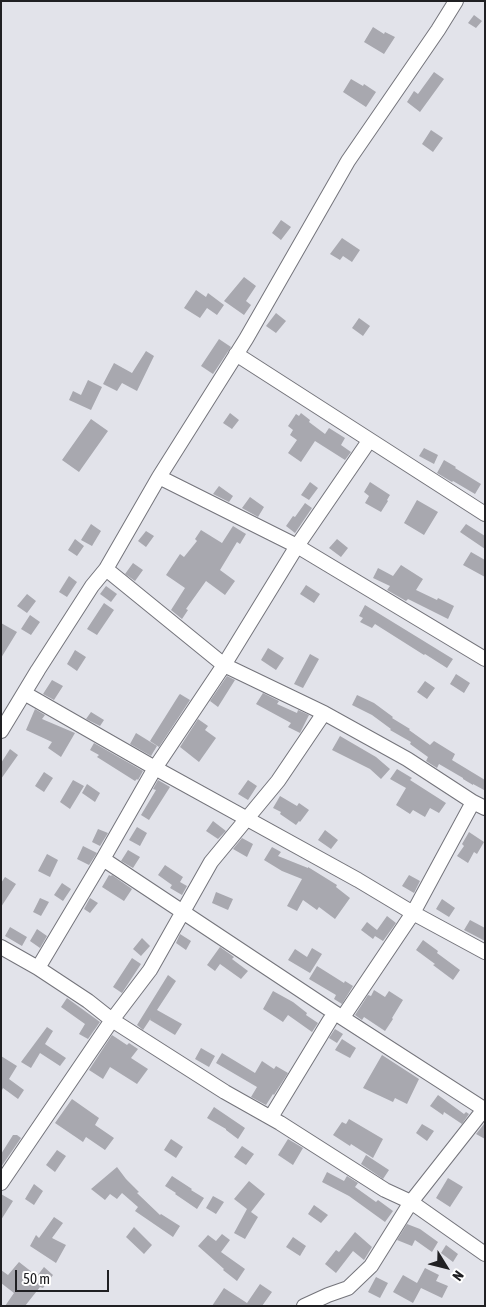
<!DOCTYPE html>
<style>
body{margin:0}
#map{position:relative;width:486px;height:1307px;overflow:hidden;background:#e2e3ea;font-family:"Asap Condensed",sans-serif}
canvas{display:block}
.frame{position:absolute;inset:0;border:2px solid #202023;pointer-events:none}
.north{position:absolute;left:421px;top:1242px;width:50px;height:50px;-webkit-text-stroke:4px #fff;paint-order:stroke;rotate:126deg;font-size:14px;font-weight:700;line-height:20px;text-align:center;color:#202023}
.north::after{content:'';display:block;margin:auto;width:18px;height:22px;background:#202023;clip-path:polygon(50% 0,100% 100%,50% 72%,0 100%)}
.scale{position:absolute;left:15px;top:1270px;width:94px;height:22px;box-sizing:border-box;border:2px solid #202023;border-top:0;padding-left:6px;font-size:15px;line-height:18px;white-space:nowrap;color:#202023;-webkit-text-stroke:4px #fff;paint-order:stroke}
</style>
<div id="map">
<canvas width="486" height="1307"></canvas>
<div class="frame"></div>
<div class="north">N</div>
<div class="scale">50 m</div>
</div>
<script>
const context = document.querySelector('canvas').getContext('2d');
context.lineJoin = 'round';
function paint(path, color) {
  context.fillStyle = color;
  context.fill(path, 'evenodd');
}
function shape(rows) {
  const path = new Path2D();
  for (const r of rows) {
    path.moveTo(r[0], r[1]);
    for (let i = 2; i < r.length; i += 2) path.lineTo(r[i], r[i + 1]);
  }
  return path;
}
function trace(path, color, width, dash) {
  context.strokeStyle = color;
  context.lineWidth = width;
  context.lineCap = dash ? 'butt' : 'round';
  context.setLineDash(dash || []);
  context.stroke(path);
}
paint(shape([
 [474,15,482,21,476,28,468,23],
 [373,27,384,34,385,32,395,37,384,54,364,42],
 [434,72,444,79,420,112,407,102,414,91,418,94],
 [351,79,363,86,364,84,376,92,366,107,343,92],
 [431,130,443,138,433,152,422,144],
 [281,220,291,227,281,240,272,233],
 [342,238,360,250,352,262,343,256,340,260,330,254],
 [244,277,256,286,246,301,251,305,244,315,224,301],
 [196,290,206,297,208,293,224,305,217,315,207,308,200,318,184,308],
 [276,313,286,321,276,333,266,326],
 [359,318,370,326,363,336,352,328],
 [219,339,231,347,213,374,201,366],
 [146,351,154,356,137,391,122,383,117,391,103,384,114,363,132,373],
 [88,380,102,387,91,410,69,400,73,391,81,395],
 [230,413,239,420,232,429,223,423],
 [301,413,310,420,309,422,325,434,329,428,345,438,341,445,351,452,345,460,315,441,301,462,288,453,297,440,290,435,293,430,288,426,296,414,299,416],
 [91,419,108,431,79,472,62,460],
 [424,448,438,455,434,464,419,456],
 [444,460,456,467,455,468,481,484,475,494,453,481,452,482,437,473],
 [310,482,318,488,309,500,301,495],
 [370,482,390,495,387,500,388,501,381,512,365,503,369,496,364,492],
 [219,486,233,496,229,502,213,494],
 [250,497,264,507,258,517,242,508],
 [417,500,438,512,424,535,404,523],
 [305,503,312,508,295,533,286,526,293,516,295,517],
 [91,524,101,531,92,546,81,540],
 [466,524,485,536,485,549,460,532],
 [233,526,246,534,240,544,237,542,220,570,235,581,225,595,206,581,186,609,188,610,182,619,171,610,185,588,166,575,180,554,184,557,197,541,195,539,201,530,222,543],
 [146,531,154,536,146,547,138,541],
 [75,539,84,546,77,556,68,550],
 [337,539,348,548,341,557,329,548],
 [471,552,485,560,485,577,463,565],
 [133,563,143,570,135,581,125,574],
 [401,565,423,579,416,590,437,600,438,598,454,606,448,619,408,599,406,601,387,590,390,586,373,578,378,568,393,576],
 [69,576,77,582,67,597,59,592],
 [306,585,320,594,314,603,300,594],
 [106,586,117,594,111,602,100,594],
 [27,594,36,601,27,613,17,606],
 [104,603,114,610,97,635,87,629],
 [365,605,453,659,447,668,425,654,424,655,375,624,372,628,360,622,363,618,359,616],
 [30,615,40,622,31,635,21,629],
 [1,623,17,632,1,658],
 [268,648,284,658,276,670,261,660],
 [75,650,86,657,77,671,67,664],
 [310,654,319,659,303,688,294,684],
 [456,674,470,683,464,693,450,684],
 [227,676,235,680,218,707,210,701],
 [52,680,63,686,54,700,43,694],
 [425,681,435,688,427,699,417,692],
 [263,693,279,701,277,704,297,713,298,710,309,715,300,733,288,727,291,723,256,704],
 [180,694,190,700,159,747,150,741,179,695],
 [357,695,374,703,393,717,392,718,410,729,409,730,430,745,434,741,455,754,452,760,485,780,484,790,473,784,473,785,463,779,463,778,439,764,437,768,426,761,428,757,410,744,411,742,390,730,391,729,372,715,352,705],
 [35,709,45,715,42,719,75,733,61,757,48,748,52,742,26,730],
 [91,712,104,720,100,726,86,719],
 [198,719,208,726,205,730,216,738,199,762,180,747],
 [136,733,157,746,151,756,130,744],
 [340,736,376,757,390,769,381,779,370,769,332,750],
 [94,743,143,771,138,780,137,779,135,781,97,757,99,755,90,750],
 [10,749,18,755,1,779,1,763],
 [397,769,412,778,410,780,446,803,439,813,430,808,425,817,413,810,410,814,396,805,406,788,390,779],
 [44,772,53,778,44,792,35,786],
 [73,780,84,786,70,809,60,802],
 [158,780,170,787,149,820,141,815,156,790,153,789],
 [248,780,257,786,248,800,238,794],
 [87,784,100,793,95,802,82,793],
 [280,796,297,806,299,803,309,810,300,822,299,821,296,825,280,814,281,812,273,808],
 [213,821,226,831,218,839,206,831],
 [137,827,147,833,140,846,129,840],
 [98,829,108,833,100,846,92,842],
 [325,830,338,840,331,849,318,840],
 [469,832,484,842,477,854,474,852,468,863,457,856,464,846,462,844],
 [242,838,253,844,247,857,233,849],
 [83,846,97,853,89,865,77,859],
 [272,847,281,852,278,856,308,868,308,867,337,885,336,887,350,898,335,919,319,907,317,910,303,900,297,911,287,906,302,879,282,871,264,860],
 [128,850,140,857,133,868,121,861],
 [47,854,58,860,50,877,38,871],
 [165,865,183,877,180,882,187,886,182,895,170,888,172,885,158,875],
 [109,875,111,876,112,875,132,889,124,901,102,887],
 [409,875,420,881,414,893,402,886],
 [5,877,16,884,1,907,1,883],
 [62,883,71,889,63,901,54,895],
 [216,892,233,899,228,910,212,903],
 [40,898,49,902,41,916,33,912],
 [90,898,98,903,90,913,84,909],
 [442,899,455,908,449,917,436,909],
 [387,916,396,923,383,941,375,936,373,939,361,930,367,922,377,930],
 [470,920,485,928,485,941,464,930],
 [10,927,27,937,22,946,5,936],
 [37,929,47,936,40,948,30,941],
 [180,934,191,941,186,950,176,943],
 [142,938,150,946,141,956,133,949],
 [423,940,438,951,437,953,460,970,453,980,433,965,435,964,416,950],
 [220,947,234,957,232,959,248,971,241,979,220,964,215,971,207,965],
 [312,948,322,954,310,973,288,960,295,949,307,957],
 [132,958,141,964,122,993,113,987],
 [317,966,344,983,345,981,353,986,342,1004,334,999,336,995,309,979],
 [168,975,176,981,157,1010,182,1024,175,1035,150,1020,151,1018,143,1030,137,1025],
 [374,990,385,997,389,991,403,1000,392,1018,393,1019,385,1031,364,1017,362,1020,355,1015,368,995,371,996],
 [273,991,293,1002,307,1013,306,1015,318,1023,312,1032,288,1015,283,1022,263,1009],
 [67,998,100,1022,88,1039,79,1034,85,1024,61,1007],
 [47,1027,53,1031,45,1044,66,1058,60,1066,40,1053,31,1068,21,1062],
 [335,1029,343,1034,337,1043,329,1038],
 [112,1035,127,1045,129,1043,138,1049,131,1058,148,1069,137,1084,110,1067,103,1079,89,1070],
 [342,1039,356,1048,350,1058,335,1050],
 [201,1048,215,1056,209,1067,195,1059],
 [222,1053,255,1073,262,1061,274,1069,276,1066,288,1073,274,1095,273,1094,266,1105,251,1097,257,1087,216,1063],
 [382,1055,419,1079,407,1104,395,1098,393,1102,363,1088],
 [1,1056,17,1066,9,1079,24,1090,18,1099,3,1088,1,1092],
 [438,1095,464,1114,466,1112,469,1114,462,1124,444,1112,443,1115,430,1106],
 [72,1099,99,1118,95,1125,114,1138,105,1150,86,1137,83,1142,55,1123],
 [214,1107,245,1128,238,1139,226,1130,226,1129,207,1118],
 [349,1119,383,1139,373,1158,351,1144,350,1146,333,1135,342,1122,346,1124],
 [422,1124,434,1131,427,1141,416,1133],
 [484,1124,485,1124,485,1139,476,1134],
 [13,1135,17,1135,21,1138,1,1167,1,1154],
 [171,1139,183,1147,176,1158,164,1150],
 [288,1139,303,1148,293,1165,278,1155],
 [242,1146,254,1154,246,1165,234,1157],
 [57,1150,66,1156,55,1172,46,1165],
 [366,1155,389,1170,383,1179,361,1164],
 [117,1167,126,1179,139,1192,137,1193,160,1215,161,1214,180,1226,173,1237,135,1211,138,1207,122,1193,117,1199,110,1194,105,1200,91,1189],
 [327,1172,344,1181,347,1176,358,1183,355,1187,376,1202,378,1200,393,1211,385,1222,349,1196,322,1182],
 [172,1176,192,1189,191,1190,204,1198,197,1209,175,1194,176,1193,165,1186],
 [448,1178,463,1187,450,1207,436,1198],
 [249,1181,265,1194,251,1212,258,1217,245,1239,234,1233,247,1209,234,1199],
 [34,1184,43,1191,34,1205,25,1199],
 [1,1194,13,1201,1,1220],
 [213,1196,224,1202,216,1214,206,1208],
 [314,1205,328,1215,321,1223,308,1214],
 [54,1217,63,1223,52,1238,66,1245,56,1263,30,1246,36,1235,39,1238],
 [407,1224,420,1229,438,1242,432,1252,415,1240,412,1246,397,1240],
 [134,1227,152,1245,144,1254,126,1237],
 [355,1232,372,1247,364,1260,353,1251,336,1273,325,1264,336,1250,339,1252],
 [222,1234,230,1240,221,1252,245,1269,237,1281,223,1270,224,1269,198,1246,208,1235,216,1241],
 [293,1237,306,1246,300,1256,286,1247],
 [446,1245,458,1254,453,1262,441,1253],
 [19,1262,37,1276,44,1267,53,1275,43,1288,40,1287,25,1306,5,1306,14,1293,1,1283,1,1270,8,1275],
 [425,1268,439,1275,436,1281,448,1286,442,1298,421,1288,413,1303,393,1292,403,1275,417,1283],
 [376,1277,388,1283,380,1298,368,1292],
 [260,1284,272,1292,262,1306,212,1306,224,1288,247,1303]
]), '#a8a8af');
const minor = shape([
 [236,354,485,514],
 [159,477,297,546,485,659],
 [106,569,224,665,324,713,407,759,473,802,485,808],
 [24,693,155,768,358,880,413,913,485,952],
 [1,731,38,670,92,586,106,569,159,477,246,339,348,161,438,30,456,1],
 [103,859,335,1013,484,1109],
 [1,947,38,968,88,1001,112,1020,225,1092,280,1123,385,1190,411,1202,485,1254],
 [38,968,103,859,155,768,224,665,297,546,369,441],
 [343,1017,413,913,473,802],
 [271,1117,330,1020,335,1013],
 [1,1183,112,1020,150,970,211,862,278,781,324,713],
 [304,1306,328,1295,348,1288,371,1266,411,1202,485,1108]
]);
trace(minor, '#74747b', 16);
trace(minor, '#fff', 14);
</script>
